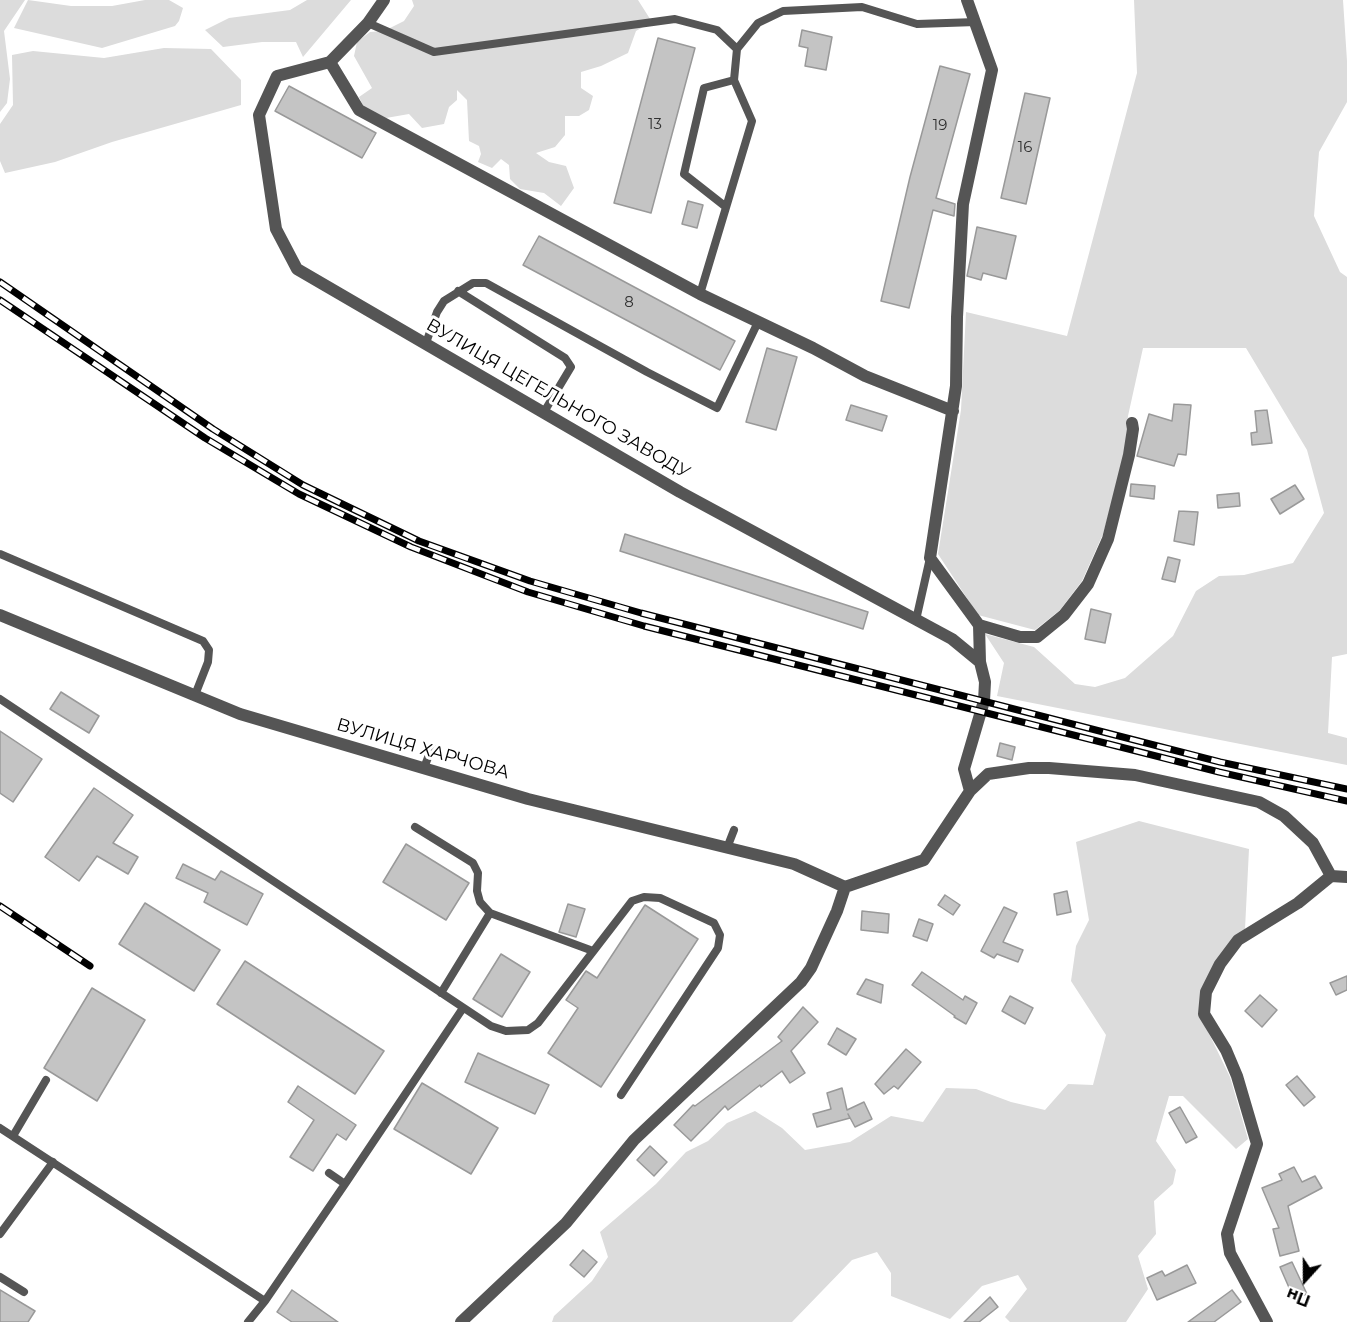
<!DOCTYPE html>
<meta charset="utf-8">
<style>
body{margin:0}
#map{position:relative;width:1347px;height:1322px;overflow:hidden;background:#fff;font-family:Montserrat,sans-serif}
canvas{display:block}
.north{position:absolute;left:1275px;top:1250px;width:60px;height:60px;-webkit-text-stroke:4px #fff;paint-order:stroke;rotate:201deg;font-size:16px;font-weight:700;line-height:24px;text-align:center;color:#000}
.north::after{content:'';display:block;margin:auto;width:21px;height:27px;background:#000;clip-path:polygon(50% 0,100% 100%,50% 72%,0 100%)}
</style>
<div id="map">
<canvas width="1347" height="1322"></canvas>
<div class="north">Пн</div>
</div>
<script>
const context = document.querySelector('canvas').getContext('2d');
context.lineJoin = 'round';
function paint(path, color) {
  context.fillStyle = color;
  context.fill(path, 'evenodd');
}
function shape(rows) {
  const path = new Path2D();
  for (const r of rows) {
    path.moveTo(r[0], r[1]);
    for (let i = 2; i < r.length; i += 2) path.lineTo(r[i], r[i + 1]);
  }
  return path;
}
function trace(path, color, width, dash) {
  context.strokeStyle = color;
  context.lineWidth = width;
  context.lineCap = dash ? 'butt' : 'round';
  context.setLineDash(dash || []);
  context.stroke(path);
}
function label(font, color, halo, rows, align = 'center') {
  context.font = font + ' Montserrat,sans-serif';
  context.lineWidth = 6;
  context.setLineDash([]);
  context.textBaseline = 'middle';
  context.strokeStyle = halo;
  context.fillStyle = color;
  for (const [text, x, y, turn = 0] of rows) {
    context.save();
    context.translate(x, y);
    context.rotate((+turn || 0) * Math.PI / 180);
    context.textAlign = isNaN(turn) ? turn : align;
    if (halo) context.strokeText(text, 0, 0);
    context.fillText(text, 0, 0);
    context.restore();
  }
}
paint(shape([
 [0,0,25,0,4,31,10,79,7,103,0,112],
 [28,0,71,6,112,6,145,0,169,0,183,8,179,21,175,26,102,48,14,28],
 [307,0,351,0,303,57,296,42,262,42,223,47,205,30,229,18,290,10],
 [412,0,638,0,652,22,636,31,628,53,601,66,581,72,581,88,593,96,589,110,579,116,565,116,565,135,555,147,536,153,549,162,566,166,574,188,561,206,544,193,520,189,510,179,509,165,501,159,492,168,478,162,481,154,479,146,469,141,467,100,457,90,457,100,449,107,444,124,422,128,409,114,386,118,364,107,359,97,372,88,354,56,357,42,370,32,384,31,404,21,414,6],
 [1134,0,1343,0,1347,61,1347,102,1319,152,1314,216,1340,272,1347,277,1347,654,1332,657,1328,733,1347,738,1347,765,997,696,1004,663,985,634,1034,647,1075,684,1095,687,1125,678,1173,636,1196,591,1219,576,1244,575,1293,563,1324,513,1307,450,1246,348,1143,348,1128,416,1125,454,1103,534,1082,581,1060,610,1035,630,978,615,938,554,961,410,966,312,1067,336,1137,73],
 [164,48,211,49,241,80,241,105,112,142,55,162,5,173,0,161,0,124,13,105,12,55,33,51,104,58],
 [1139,821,1249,849,1245,929,1199,1013,1230,1077,1248,1139,1236,1149,1183,1096,1169,1096,1156,1141,1176,1170,1173,1184,1154,1201,1156,1234,1138,1256,1148,1289,1126,1322,1010,1322,1005,1317,1027,1289,1018,1275,982,1286,950,1319,891,1296,891,1273,877,1252,852,1260,792,1322,552,1322,554,1316,592,1281,608,1257,600,1232,656,1184,686,1152,708,1141,727,1123,755,1111,782,1128,805,1150,850,1142,891,1116,923,1122,946,1088,976,1089,1011,1102,1045,1110,1068,1084,1093,1085,1106,1035,1071,981,1076,946,1089,920,1076,842]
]), '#dcdcdc');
const building = shape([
 [802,30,832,37,826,70,805,66,808,48,799,46,802,30],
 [658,38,695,48,651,213,614,203,658,38],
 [940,66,970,74,936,198,955,204,954,216,933,210,909,308,881,301,910,177,940,66],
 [289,86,376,133,362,158,275,111,289,86],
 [1025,93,1050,98,1026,204,1001,198,1025,93],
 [688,201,703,205,697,228,682,224,688,201],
 [977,227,1016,236,1006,279,983,273,981,280,967,276,977,227],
 [539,236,735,341,720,370,523,265,539,236],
 [767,348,797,357,776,430,746,422,767,348],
 [1174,404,1191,405,1186,455,1178,454,1174,466,1137,456,1149,414,1172,421,1174,404],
 [851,405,887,416,882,431,846,420,851,405],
 [1267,410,1272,443,1252,445,1251,433,1257,432,1255,411,1267,410],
 [1131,484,1155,486,1154,499,1130,496,1131,484],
 [1295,485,1304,499,1280,514,1271,499,1295,485],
 [1239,493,1240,506,1218,508,1217,495,1239,493],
 [1179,511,1198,512,1194,545,1174,541,1179,511],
 [625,534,868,612,863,629,620,551,625,534],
 [1168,557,1180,560,1175,582,1162,579,1168,557],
 [1091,609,1111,614,1105,643,1085,639,1091,609],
 [61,692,99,716,89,733,50,709,61,692],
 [0,731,42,759,13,802,0,793,0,731],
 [1000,743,1015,747,1012,760,997,756,1000,743],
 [94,788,133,815,113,843,138,857,128,874,97,856,79,881,45,857,94,788],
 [406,844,469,883,446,920,383,882,406,844],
 [183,864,215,880,221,871,263,894,247,925,204,902,208,893,176,878,183,864],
 [1067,891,1071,912,1057,915,1054,894,1067,891],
 [945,895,960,905,953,915,938,905,945,895],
 [145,903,220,950,194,991,119,944,145,903],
 [568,904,585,909,576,937,559,932,568,904],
 [645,905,698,939,601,1087,548,1053,578,1008,566,1000,586,971,597,978,645,905],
 [1004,907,1017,913,1003,942,1023,950,1018,962,997,954,994,958,981,951,1004,907],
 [862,911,889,914,888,933,861,930,862,911],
 [919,919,933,924,927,941,913,936,919,919],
 [501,954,530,972,502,1017,473,999,501,954],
 [245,961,384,1051,355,1094,217,1004,245,961],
 [922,972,963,1000,965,996,977,1003,966,1024,954,1017,955,1016,912,985,922,972],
 [1347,976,1347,990,1336,995,1330,983,1347,976],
 [866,979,883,985,881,1003,857,994,866,979],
 [92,988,145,1020,97,1101,44,1068,92,988],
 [1260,995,1277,1010,1262,1027,1245,1011,1260,995],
 [1010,996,1033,1008,1025,1024,1002,1011,1010,996],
 [803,1007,818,1022,791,1051,805,1073,790,1083,782,1071,761,1087,760,1085,728,1110,725,1106,691,1141,674,1125,693,1105,695,1106,782,1041,778,1037,803,1007],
 [837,1028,856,1039,846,1055,828,1044,837,1028],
 [906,1049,921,1062,898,1089,894,1086,884,1094,875,1084,906,1049],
 [478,1053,549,1085,535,1114,465,1082,478,1053],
 [1297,1076,1315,1097,1304,1106,1286,1085,1297,1076],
 [422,1083,498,1128,471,1174,394,1129,422,1083],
 [298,1086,356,1125,346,1140,337,1134,313,1171,290,1157,314,1120,288,1102,298,1086],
 [842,1088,847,1110,864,1102,872,1119,855,1127,848,1114,850,1118,817,1127,813,1114,831,1109,827,1093,842,1088],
 [1180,1107,1197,1137,1186,1143,1169,1113,1180,1107],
 [650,1146,667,1162,654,1176,637,1160,650,1146],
 [1294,1167,1302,1182,1315,1176,1322,1188,1288,1206,1299,1251,1280,1256,1273,1229,1279,1228,1262,1188,1282,1180,1279,1174,1294,1167],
 [583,1250,597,1262,584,1277,570,1265,583,1250],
 [1292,1262,1307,1294,1294,1299,1280,1267,1292,1262],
 [1187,1265,1196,1283,1157,1300,1147,1278,1162,1271,1165,1276,1187,1265],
 [0,1290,35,1311,28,1322,0,1322,0,1290],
 [292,1290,338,1322,292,1322,277,1312,292,1290],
 [1232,1290,1241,1302,1214,1322,1188,1322,1232,1290],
 [990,1297,998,1307,979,1322,964,1322,990,1297]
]);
paint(building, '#c4c4c4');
trace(building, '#999', 1.5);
trace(shape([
 [368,23,434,52,675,19,717,30,737,49,734,80,752,121,700,294],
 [737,49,758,23,783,11,862,7,917,24,976,22],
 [726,207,684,174,704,88,734,80],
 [458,291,565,358,571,367,544,412],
 [426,343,437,312,444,301,473,283,486,283,647,372,717,408,758,322],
 [0,554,203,641,209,650,208,662,195,695],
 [916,620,930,558],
 [0,699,491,1026,506,1031,528,1030,538,1023,632,901,644,897,660,898,714,923,720,935,718,948,621,1095],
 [424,768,432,747],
 [415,827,473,863,478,873,477,891,480,902,490,913,593,951],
 [727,848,734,830],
 [441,993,490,913],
 [0,1128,265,1301,345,1184,329,1173],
 [13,1136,46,1080],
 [345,1184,463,1008],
 [0,1234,53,1162],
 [0,1277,24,1292],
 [248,1322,265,1301]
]), '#555', 8);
trace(shape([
 [384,0,368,23,330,62,277,76,259,115,276,229,297,269,680,492,952,639,980,662,985,682,984,701,964,769,970,791],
 [967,0,992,70,963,204,957,317,956,386,930,558,979,625],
 [330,62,359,110,700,294,813,348,865,376,953,411],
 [0,615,240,714,528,799,794,864,845,887],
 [980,662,979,625,1020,637,1037,637,1064,615,1088,584,1108,539,1129,455,1133,429,1132,423],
 [845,887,924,860,970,791,988,774,1029,768,1049,768,1135,775,1259,802,1284,816,1313,843,1331,876],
 [461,1322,566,1223,634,1140,801,982,811,968,837,911,845,887],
 [1267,1322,1230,1253,1227,1234,1257,1144,1237,1076,1226,1050,1204,1014,1206,992,1220,964,1238,940,1298,903,1331,876,1347,877]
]), '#555', 12);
const rail = shape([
 [0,282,213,429,303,485,419,541,530,581,641,613,1220,762,1347,789],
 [0,300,205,438,299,494,411,547,528,592,644,626,1219,772,1347,801],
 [0,906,90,966]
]);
trace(rail, '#000', 7);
trace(rail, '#fff', 4.5, [14]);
label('15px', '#313131', null, [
 ["13",655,125],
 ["19",940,126],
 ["16",1025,148],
 ["8",629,303]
]);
label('18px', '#000', '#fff', [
 ["ВУЛИЦЯ ЦЕГЕЛЬНОГО ЗАВОДУ",558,399,30],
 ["ВУЛИЦЯ ХАРЧОВА",423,749,16]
]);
</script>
